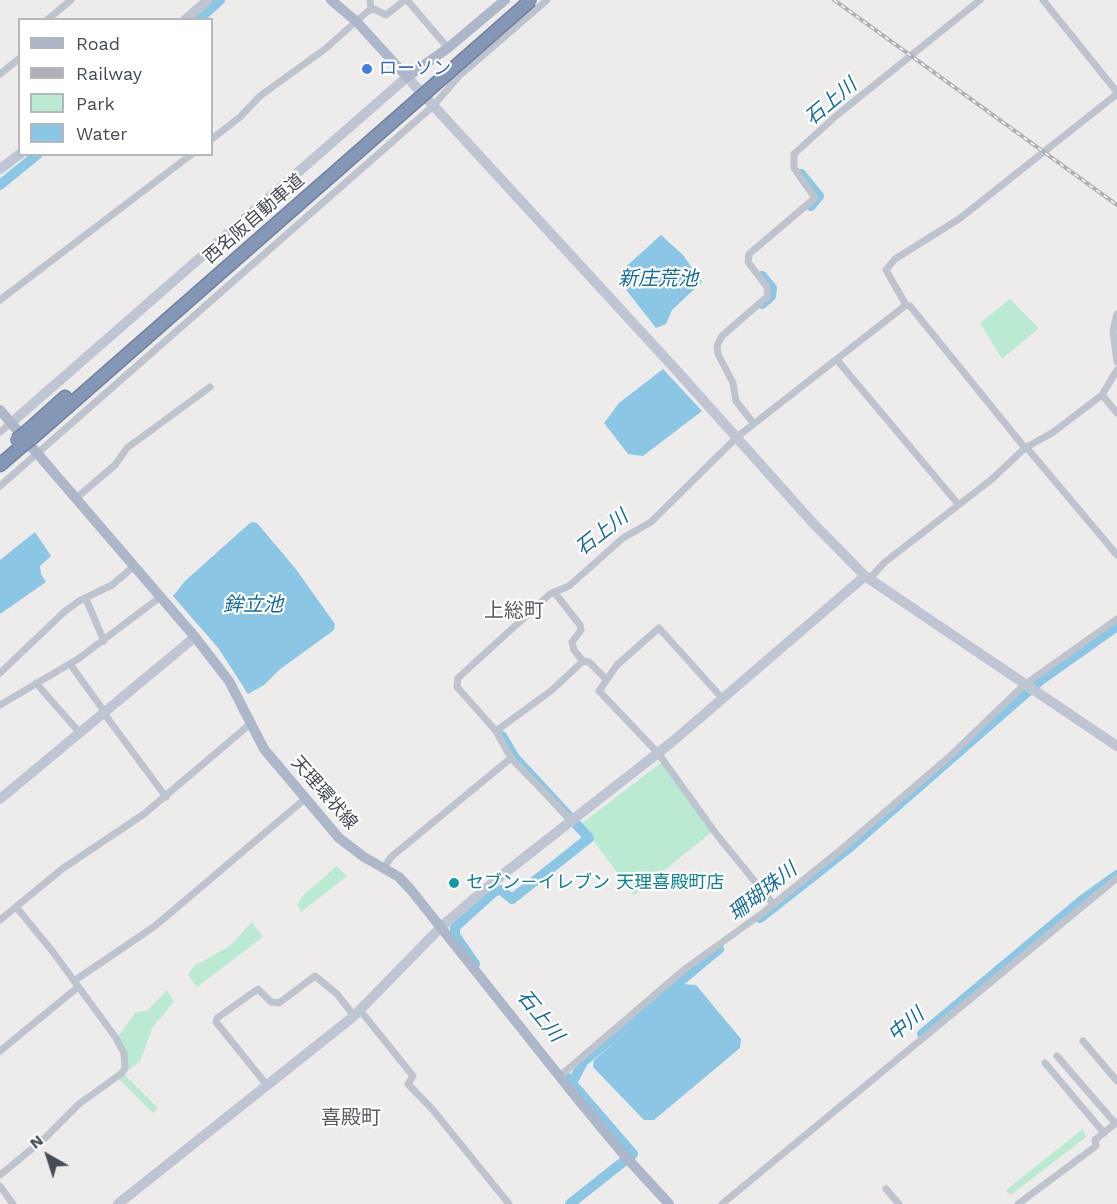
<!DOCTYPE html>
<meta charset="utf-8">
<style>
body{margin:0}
#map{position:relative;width:1117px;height:1204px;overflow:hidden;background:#eeebeb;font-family:"Work Sans",sans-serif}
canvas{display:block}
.legend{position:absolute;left:18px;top:18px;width:195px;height:138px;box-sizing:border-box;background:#fff;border:2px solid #b5b7bc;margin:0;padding:8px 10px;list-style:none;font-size:18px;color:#454c57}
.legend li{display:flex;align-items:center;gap:12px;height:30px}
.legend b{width:30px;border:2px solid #b5b7bc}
.north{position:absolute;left:18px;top:1126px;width:60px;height:60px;-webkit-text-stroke:4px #fff;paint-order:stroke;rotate:321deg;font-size:16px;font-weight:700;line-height:24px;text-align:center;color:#454c57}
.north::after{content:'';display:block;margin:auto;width:21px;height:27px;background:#454c57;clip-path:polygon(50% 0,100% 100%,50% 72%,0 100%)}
</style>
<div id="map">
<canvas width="1117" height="1204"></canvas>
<ul class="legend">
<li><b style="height:8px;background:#acb7c9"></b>Road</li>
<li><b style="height:8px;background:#aeb0b5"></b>Railway</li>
<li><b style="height:16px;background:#bbead3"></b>Park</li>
<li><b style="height:16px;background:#8bc6e4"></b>Water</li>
</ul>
<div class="north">N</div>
</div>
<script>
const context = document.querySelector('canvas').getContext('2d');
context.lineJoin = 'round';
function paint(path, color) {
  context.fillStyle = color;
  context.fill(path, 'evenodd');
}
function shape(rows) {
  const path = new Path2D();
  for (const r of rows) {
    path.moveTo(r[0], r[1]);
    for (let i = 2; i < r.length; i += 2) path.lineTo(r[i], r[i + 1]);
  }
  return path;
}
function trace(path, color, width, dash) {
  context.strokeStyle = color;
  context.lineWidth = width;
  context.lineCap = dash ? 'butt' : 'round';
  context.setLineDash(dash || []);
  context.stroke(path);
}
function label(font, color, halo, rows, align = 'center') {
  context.font = font + ' "Work Sans","Noto Sans JP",sans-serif';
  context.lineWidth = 4.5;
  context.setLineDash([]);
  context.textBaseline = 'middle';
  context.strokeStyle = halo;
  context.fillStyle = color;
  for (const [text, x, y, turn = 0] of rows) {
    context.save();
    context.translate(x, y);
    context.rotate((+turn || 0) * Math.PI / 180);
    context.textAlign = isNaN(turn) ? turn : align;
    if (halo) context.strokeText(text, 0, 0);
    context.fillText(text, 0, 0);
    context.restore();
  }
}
paint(shape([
 [1010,299,1039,328,1002,359,980,323],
 [662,762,713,831,634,895,581,824],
 [337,866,347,876,301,912,298,905,302,896],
 [252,922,263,937,197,987,188,975,194,966,230,946],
 [167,990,174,1002,153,1027,140,1061,124,1074,158,1108,153,1113,118,1078,127,1068,116,1039,136,1012,147,1011],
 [1083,1129,1086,1137,1012,1194,1008,1193,1006,1190]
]), '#bbead3');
paint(shape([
 [661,235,683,255,702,282,672,310,666,324,656,328,627,291,619,273],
 [663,369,702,411,643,456,628,454,604,423,619,403],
 [251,522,257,523,295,568,335,624,334,630,279,670,264,685,248,694,219,649,173,596,185,581],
 [35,532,51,556,40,566,41,574,46,582,0,614,0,560],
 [682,984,696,985,741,1039,740,1048,654,1120,644,1120,593,1067,594,1060]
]), '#8bc6e4');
trace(shape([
 [198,20,220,0],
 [801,174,819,196,811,206],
 [0,185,38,154],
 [762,276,772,288,771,296,762,304],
 [760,918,850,847,1041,680,1117,626],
 [475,964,455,935,455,927,495,891,501,890,512,899,589,838,515,758,502,736],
 [922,1034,1081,901,1117,875],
 [564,1074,633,1154,570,1204],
 [572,1083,583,1062,719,949]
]), '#8bc6e4', 10);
const highway = shape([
 [26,432,65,397],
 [31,439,406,110],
 [0,465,22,446]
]);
trace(highway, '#7183a3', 15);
trace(shape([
 [370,0,371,9],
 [407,0,448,48],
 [1043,0,1117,92],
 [47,20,71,0],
 [0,74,20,58],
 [212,139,240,117,260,96,325,49,368,11,374,9,386,15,405,0],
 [0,300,192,154],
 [1117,314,1113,331,1117,362],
 [837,360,958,504],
 [1102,395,1117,413],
 [754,424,736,401,733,383,718,354,717,346,722,336,768,296,767,287,748,262,749,254,815,198,794,168,794,154,837,115,980,0],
 [0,432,11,423],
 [1025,448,910,306,906,305,886,270,895,259,959,219,1117,94],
 [1027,448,1117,555],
 [0,486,433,106,460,75,547,0],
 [75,499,115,465,127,448,210,387],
 [869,579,885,562,992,479,1025,448,1052,433,1102,395,1117,370],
 [554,592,580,625,581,630,572,642,574,650,583,661,589,662,606,679],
 [86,599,104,641],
 [70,664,104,711],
 [0,673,64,612,79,601,112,585,133,567],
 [36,683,79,732],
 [722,698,659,628,617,665,599,691,658,753,717,835,774,905],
 [0,705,78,659,159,598],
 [103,712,166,797],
 [496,731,552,690,583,661],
 [572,821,511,758,496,731,457,687,458,678,550,594,569,586,623,538,651,522,737,437,906,305],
 [384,868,391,857,511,758],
 [0,920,62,869,144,814,249,725],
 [74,981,155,926,306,798],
 [360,1010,413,1076,408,1084,433,1110,509,1204],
 [1083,1041,1117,1081],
 [0,1051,78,987],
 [1057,1056,1115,1123],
 [1045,1063,1104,1133],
 [560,1076,685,969,764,912,843,848,948,758,1024,685,1117,619],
 [266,1084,216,1022,217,1018,258,989,271,1002,279,1003,315,976,337,994,354,1016],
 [0,1175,45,1138,79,1104,122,1073,125,1068,124,1053,116,1038,53,952,17,908],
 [0,1186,13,1204],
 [886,1189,899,1204],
 [722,1204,1117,878],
 [1018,1204,1096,1146,1095,1140,1117,1122]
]), '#bdc4cd', 7);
trace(shape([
 [185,20,208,0],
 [0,169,20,154],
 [11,423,407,77,678,372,812,522,865,576,1117,746],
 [0,799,195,637],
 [118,1204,354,1016,442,926,497,879,672,742,865,576]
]), '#bfc6d3', 10);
trace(shape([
 [331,0,357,22,407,77,448,48,505,0],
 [0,410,195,637,229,681,264,749,339,838,364,857,399,877,411,890,580,1102,625,1156,669,1204]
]), '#acb7c9', 10);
trace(highway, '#8597b7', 12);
const rail = shape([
 [834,0,1117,205]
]);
trace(rail, '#aeb0b5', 4);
trace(rail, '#fff', 1.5, [4.5]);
const highwayBridge = shape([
 [406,110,531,0],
 [16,440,26,432],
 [22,446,31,439]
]);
trace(highwayBridge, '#7183a3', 15, []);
trace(highwayBridge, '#8597b7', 12);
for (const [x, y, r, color] of [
 [367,69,6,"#3f7fe0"],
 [454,883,6,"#0f9aa8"]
]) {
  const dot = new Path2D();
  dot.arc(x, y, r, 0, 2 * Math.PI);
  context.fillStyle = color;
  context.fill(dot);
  trace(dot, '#fff', 2);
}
label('18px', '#366cbe', '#fff', [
 ["ローソン",379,69]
], 'left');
label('18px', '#454c57', '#fff', [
 ["西名阪自動車道",254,219,-41],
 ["天理環状線",324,793,49]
]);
label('18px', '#0d838f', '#fff', [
 ["セブン－イレブン 天理喜殿町店",466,883]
], 'left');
label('italic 20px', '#156d9a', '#fff', [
 ["石上川",831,102,-40],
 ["新庄荒池",658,279],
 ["石上川",602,533,-38],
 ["鉾立池",253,605],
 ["珊瑚珠川",763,892,-38],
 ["石上川",540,1016,51],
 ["中川",906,1025,-40]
]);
label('20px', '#585b60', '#fff', [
 ["上総町",514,611],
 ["喜殿町",351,1118]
]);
</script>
